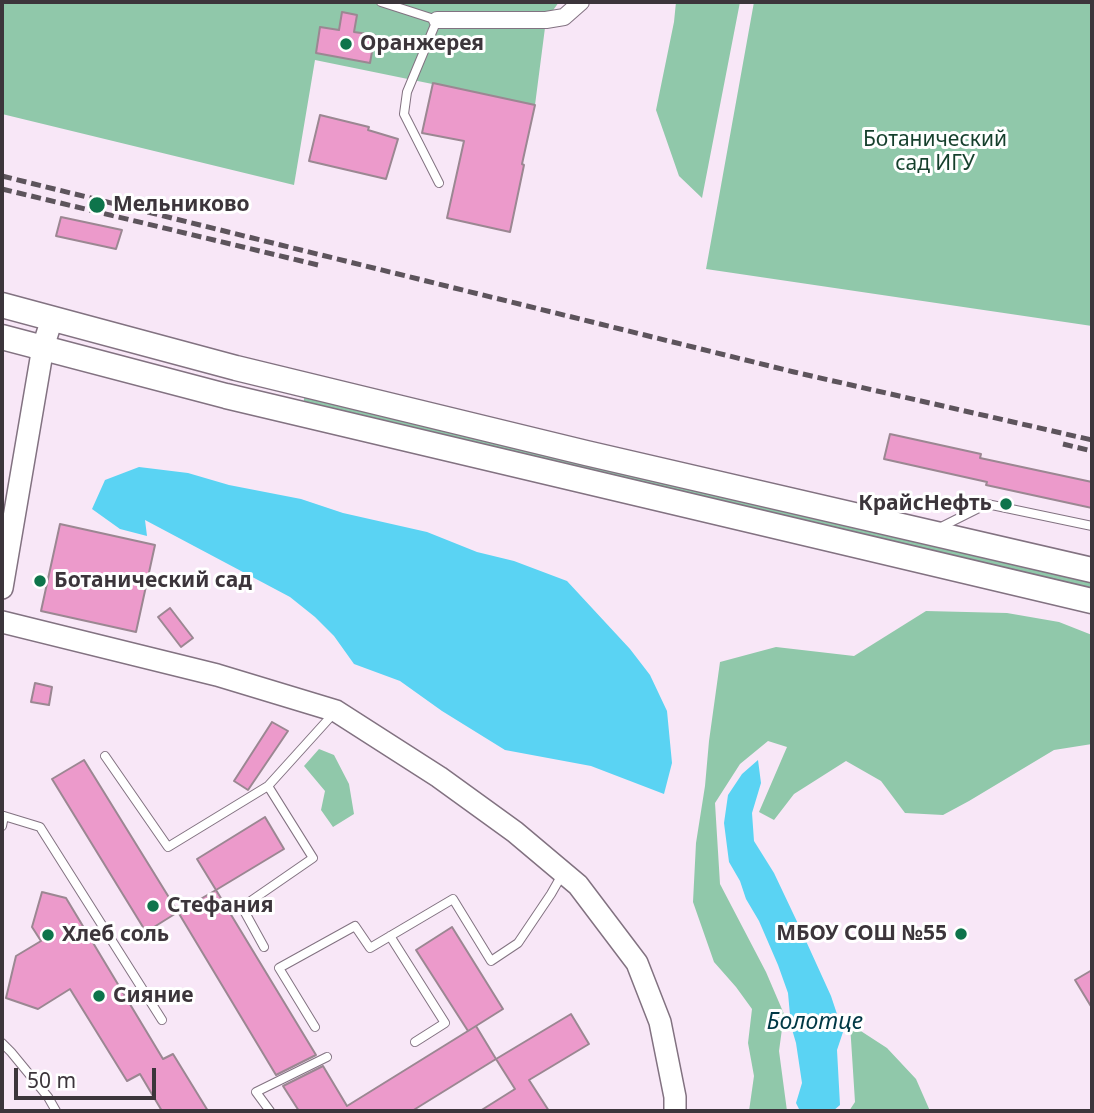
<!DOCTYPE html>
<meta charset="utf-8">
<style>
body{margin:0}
#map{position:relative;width:1094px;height:1113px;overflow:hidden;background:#f8e7f7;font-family:"Noto Sans",sans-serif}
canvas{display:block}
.frame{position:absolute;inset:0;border:4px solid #3c353b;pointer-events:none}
.scale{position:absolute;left:14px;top:1068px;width:142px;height:32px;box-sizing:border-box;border:4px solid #3c353b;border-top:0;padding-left:9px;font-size:21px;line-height:24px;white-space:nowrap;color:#3c353b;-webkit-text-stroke:5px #fff;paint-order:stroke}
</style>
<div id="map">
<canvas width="1094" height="1113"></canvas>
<div class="frame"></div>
<div class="scale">50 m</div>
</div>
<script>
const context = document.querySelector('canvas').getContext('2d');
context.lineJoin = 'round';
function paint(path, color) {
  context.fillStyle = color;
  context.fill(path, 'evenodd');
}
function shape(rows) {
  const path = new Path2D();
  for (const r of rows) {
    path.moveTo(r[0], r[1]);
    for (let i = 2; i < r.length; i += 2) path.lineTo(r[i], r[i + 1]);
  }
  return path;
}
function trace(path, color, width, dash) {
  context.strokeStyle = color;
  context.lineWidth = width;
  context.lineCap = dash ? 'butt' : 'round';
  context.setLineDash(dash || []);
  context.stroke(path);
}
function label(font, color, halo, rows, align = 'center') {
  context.font = font + ' "Noto Sans",sans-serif';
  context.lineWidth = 6;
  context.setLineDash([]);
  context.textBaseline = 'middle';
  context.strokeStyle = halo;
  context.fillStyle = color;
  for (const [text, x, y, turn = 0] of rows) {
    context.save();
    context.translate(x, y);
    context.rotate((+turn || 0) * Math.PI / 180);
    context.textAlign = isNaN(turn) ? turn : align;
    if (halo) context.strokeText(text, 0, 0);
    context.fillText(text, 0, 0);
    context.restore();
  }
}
paint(shape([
 [2,2,559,2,546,20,535,105,315,60,294,185,2,114],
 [676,2,740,2,702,198,679,176,656,110,674,22],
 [754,2,1092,2,1092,326,706,269],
 [304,397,1092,583,1092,588,304,402],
 [926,611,1007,613,1059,622,1092,635,1092,744,1054,750,969,801,943,815,905,813,881,781,846,761,794,794,774,820,759,812,787,747,768,741,740,764,715,803,720,884,766,972,784,1014,779,1051,787,1111,749,1111,754,1076,748,1043,752,1009,736,987,714,962,693,902,696,843,705,786,709,741,720,662,776,647,854,656],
 [319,749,334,755,349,784,354,814,333,827,321,810,325,791,304,766],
 [850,1024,887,1048,916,1079,930,1111,849,1111,855,1102]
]), '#90c8aa');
paint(shape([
 [139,467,188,473,229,485,301,499,343,513,427,532,477,552,514,561,567,581,630,649,650,675,667,711,672,763,664,794,591,766,505,750,442,711,400,681,354,664,334,636,315,617,290,597,145,520,147,536,120,529,92,509,105,480],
 [758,760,761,783,752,813,754,841,774,873,801,930,831,996,843,1032,837,1050,840,1105,833,1111,800,1111,796,1103,802,1083,796,1043,791,1026,788,993,778,965,759,921,746,899,740,881,729,862,724,823,728,795,742,774]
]), '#5ad3f3');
const building = shape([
 [342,12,357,15,354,32,375,35,370,63,316,53,320,27,339,30,342,12],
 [433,83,535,105,522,164,524,165,510,232,447,218,464,141,422,133,433,83],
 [320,115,369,127,368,130,398,139,386,179,309,161,320,115],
 [61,217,122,230,116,249,56,236,61,217],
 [890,434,981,454,980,458,1092,482,1092,508,986,485,987,482,884,459,890,434],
 [60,524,155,545,136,632,41,611,60,524],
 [170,608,193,638,181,647,158,617,170,608],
 [35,683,52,687,49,705,31,702,35,683],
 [272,722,288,731,248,790,234,781,272,722],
 [84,760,178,912,146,932,52,779,84,760],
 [265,817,284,849,216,890,197,859,265,817],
 [216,890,316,1055,276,1075,178,912,216,890],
 [42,892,66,898,163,1059,173,1054,208,1111,162,1111,140,1074,127,1081,70,989,38,1009,6,998,16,956,41,941,32,927,42,892],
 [452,927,503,1009,468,1031,416,950,452,927],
 [1092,970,1092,1008,1075,980,1092,970],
 [571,1014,589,1044,529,1080,549,1111,480,1111,515,1089,496,1059,571,1014],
 [476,1026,496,1059,412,1111,299,1111,283,1086,323,1066,347,1106,476,1026]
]);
paint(building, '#ec9acb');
trace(building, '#9b8792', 2);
const lane = shape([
 [381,2,437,20,407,92,404,114,439,183],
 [939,528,987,504,1092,526],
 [105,756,168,847,268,786,334,713],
 [2,826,4,816,40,827,162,1020],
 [390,936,445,1023,415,1042],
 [264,947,242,907,313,858,268,786],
 [315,1027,279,968,355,926,370,948,453,899,491,961,518,943,551,894,563,873],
 [2,1043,11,1052,48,1097,56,1111],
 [270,1111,256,1092,327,1057]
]);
const street = shape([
 [437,20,546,20,564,17,581,2]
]);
const secondary = shape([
 [2,588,43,347,52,319],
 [2,622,217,675,336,711,439,777,515,832,578,885,637,963,660,1022,675,1097,675,1111]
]);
const primary = shape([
 [2,305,236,368,586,453,1092,570],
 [2,337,226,396,1092,601]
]);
trace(lane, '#827281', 10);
trace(street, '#827281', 18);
trace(secondary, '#827281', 24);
trace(primary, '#827281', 27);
trace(lane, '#fff', 8);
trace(street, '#fff', 16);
trace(secondary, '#fff', 21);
trace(primary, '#fff', 24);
trace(shape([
 [2,176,794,372,1092,440],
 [2,189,322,266],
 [1063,444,1092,451]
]), '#5d545c', 5, [10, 5]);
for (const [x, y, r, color] of [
 [346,44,7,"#0e744b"],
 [97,205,9,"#0e744b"],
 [1006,504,7,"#0e744b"],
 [40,581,7,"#0e744b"],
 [153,906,7,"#0e744b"],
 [961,934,7,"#0e744b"],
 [48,935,7,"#0e744b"],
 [99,996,7,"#0e744b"]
]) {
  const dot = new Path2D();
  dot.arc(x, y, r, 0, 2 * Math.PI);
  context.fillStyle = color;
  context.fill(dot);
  trace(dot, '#fff', 2.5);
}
label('bold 21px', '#3c353b', '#fff', [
 ["Оранжерея",360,44],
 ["Мельниково",113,205],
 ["КрайсНефть",992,504,"right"],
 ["Ботанический сад",54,581],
 ["Стефания",167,906],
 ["МБОУ СОШ №55",947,934,"right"],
 ["Хлеб соль",62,935],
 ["Сияние",113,996]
], 'left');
label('21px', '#153f2c', '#fff', [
 ["Ботанический",935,140],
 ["сад ИГУ",935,164]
]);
label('italic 23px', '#003845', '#fff', [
 ["Болотце",815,1022]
]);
</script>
